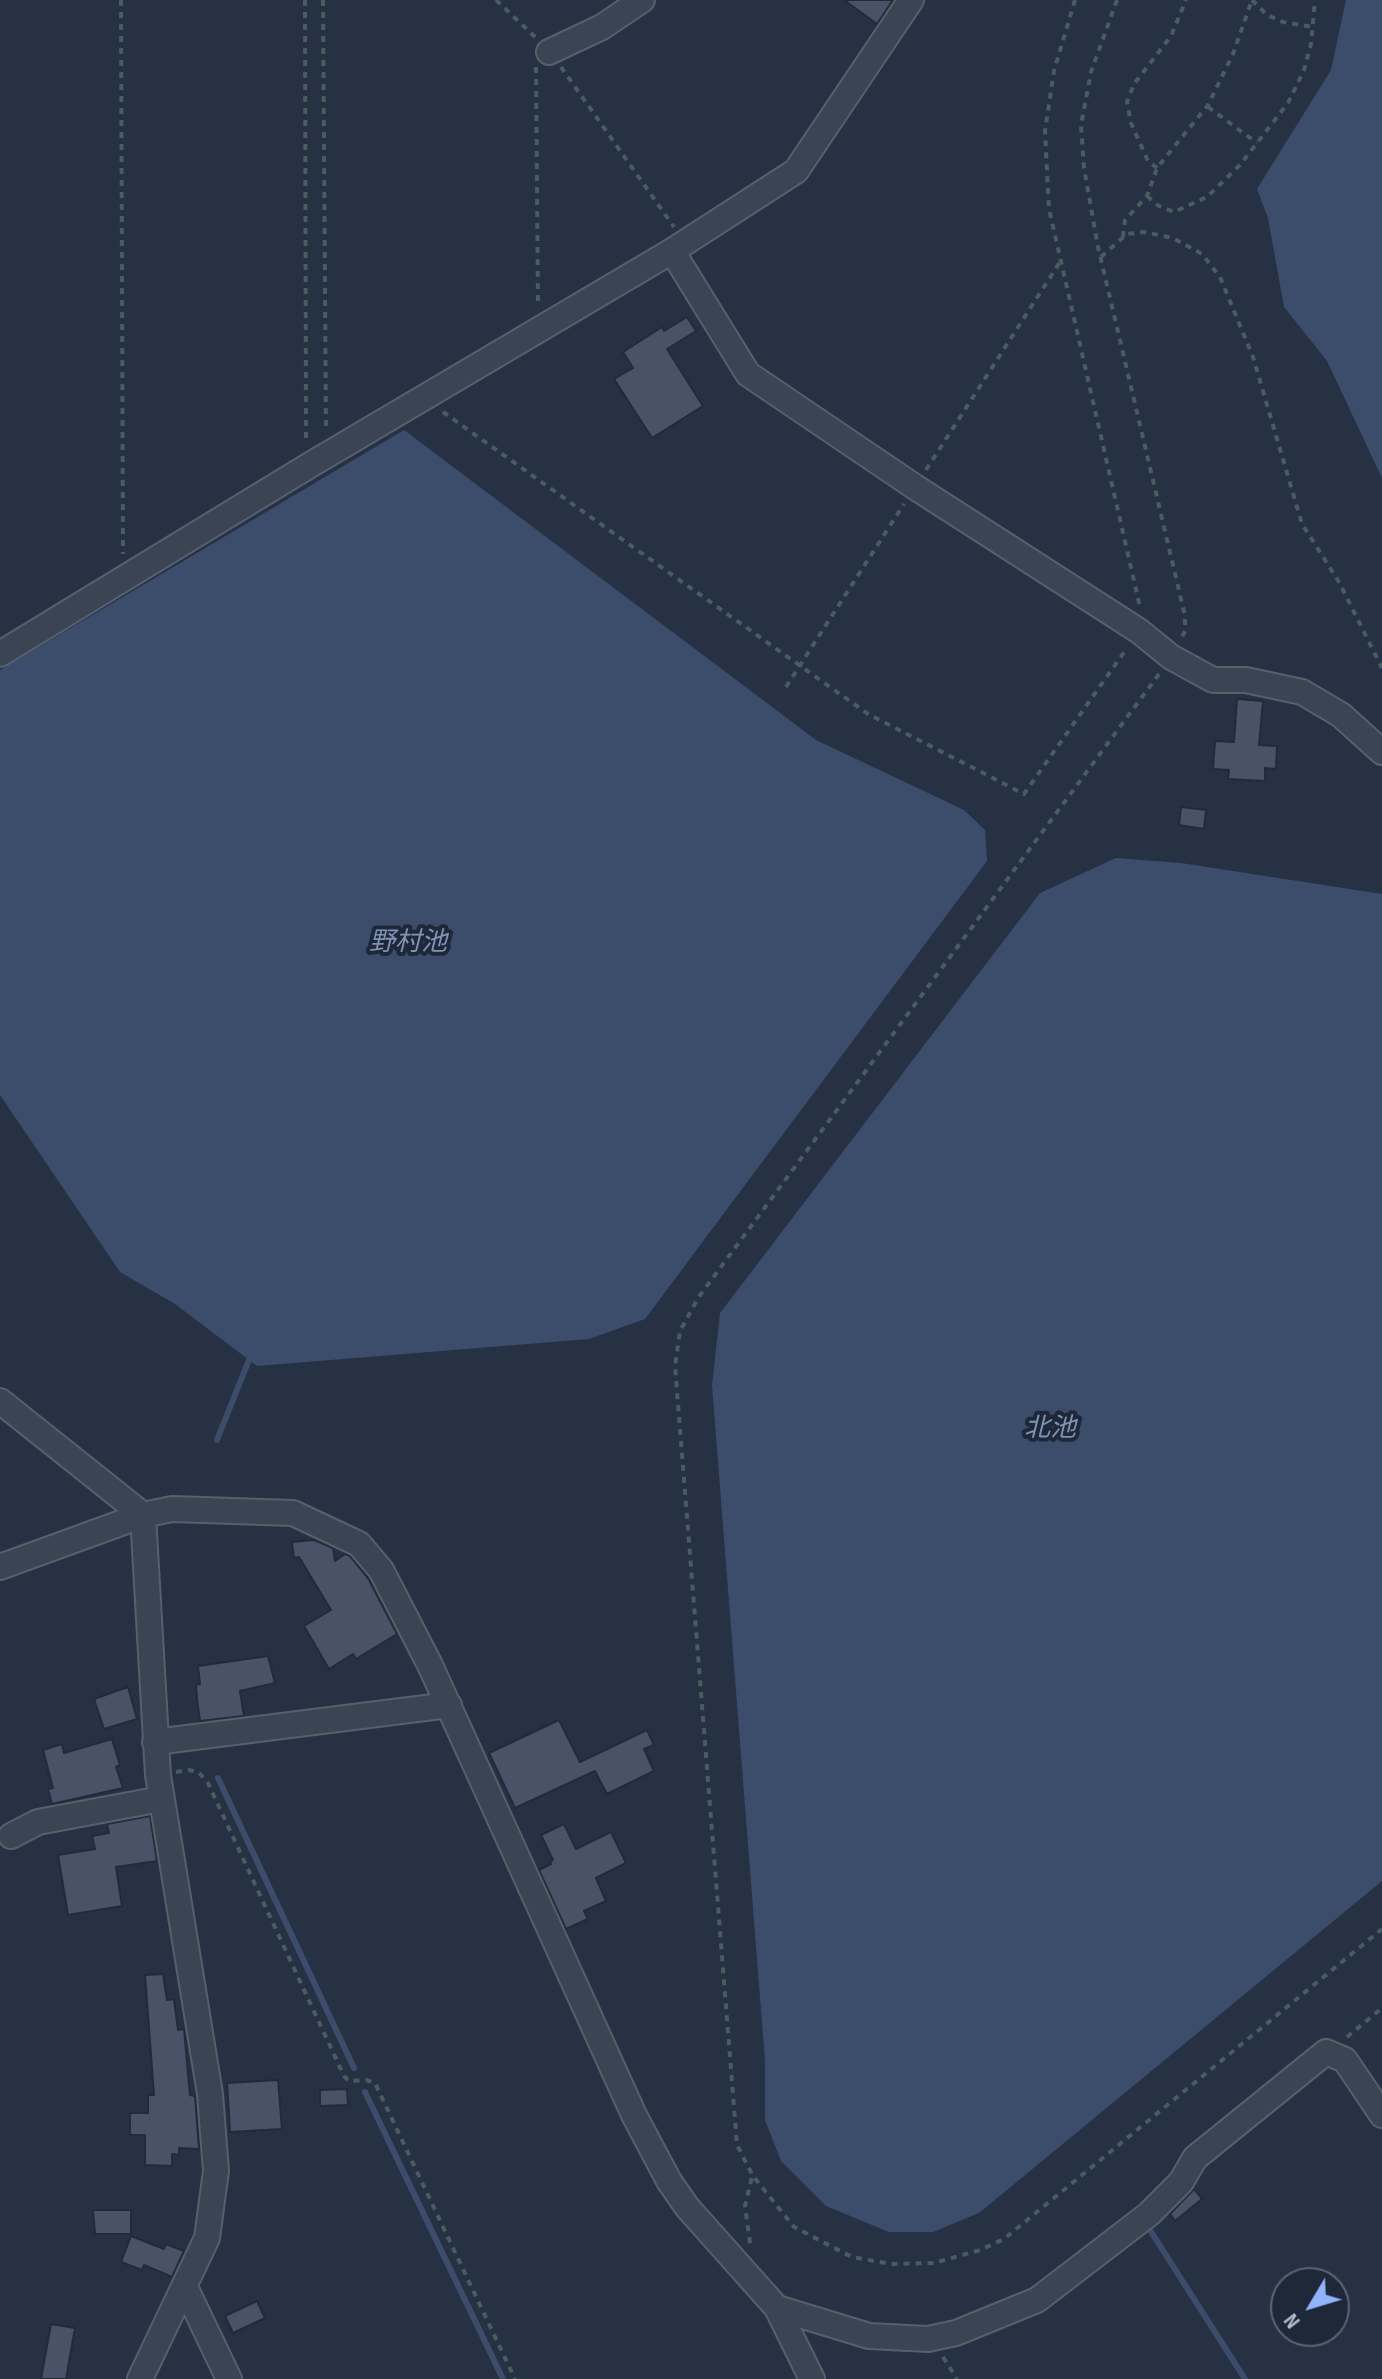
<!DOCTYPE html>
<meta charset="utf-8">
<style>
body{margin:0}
#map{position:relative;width:1382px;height:2379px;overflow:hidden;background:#263144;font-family:"Sofia Sans Condensed",sans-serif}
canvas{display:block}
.north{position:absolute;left:1270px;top:2267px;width:80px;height:80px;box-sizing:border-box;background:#1f2839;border:2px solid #5c6474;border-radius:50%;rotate:232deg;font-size:22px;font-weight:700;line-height:32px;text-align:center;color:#b8bfcd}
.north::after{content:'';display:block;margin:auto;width:28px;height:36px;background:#90b3fa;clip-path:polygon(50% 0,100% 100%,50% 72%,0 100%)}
</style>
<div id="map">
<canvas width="1382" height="2379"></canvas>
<div class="north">N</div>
</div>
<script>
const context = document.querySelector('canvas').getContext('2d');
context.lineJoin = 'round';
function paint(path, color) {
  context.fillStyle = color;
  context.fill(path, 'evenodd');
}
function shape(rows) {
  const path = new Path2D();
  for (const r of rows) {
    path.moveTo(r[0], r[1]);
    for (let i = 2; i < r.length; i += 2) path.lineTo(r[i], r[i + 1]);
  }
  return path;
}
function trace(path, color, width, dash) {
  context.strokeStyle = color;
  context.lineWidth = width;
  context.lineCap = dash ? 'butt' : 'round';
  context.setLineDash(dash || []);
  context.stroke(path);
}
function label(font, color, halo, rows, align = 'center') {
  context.font = font + ' "Sofia Sans Condensed","Noto Sans JP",sans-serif';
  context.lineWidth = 8;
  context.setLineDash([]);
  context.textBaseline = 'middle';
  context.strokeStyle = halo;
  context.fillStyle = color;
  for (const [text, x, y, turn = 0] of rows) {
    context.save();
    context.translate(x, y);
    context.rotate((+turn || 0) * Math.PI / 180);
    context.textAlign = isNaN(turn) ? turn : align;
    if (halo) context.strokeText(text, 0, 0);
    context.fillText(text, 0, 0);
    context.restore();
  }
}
paint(shape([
 [1346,0,1382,0,1382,478,1327,361,1284,307,1268,218,1257,189,1331,70],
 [404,430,816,740,964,810,985,830,987,861,645,1319,589,1339,257,1366,175,1304,120,1272,0,1095,0,670],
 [1116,858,1181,863,1382,894,1382,1881,979,2213,933,2232,889,2232,826,2206,781,2161,765,2120,765,2061,712,1385,720,1313,1040,893]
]), '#3c4d6c');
trace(shape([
 [217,1440,251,1355],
 [218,1778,354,2068],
 [365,2092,503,2379],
 [1150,2230,1245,2379]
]), '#3c4d6c', 6);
const building = shape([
 [844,0,893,0,877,24,844,0],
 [687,317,696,331,667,349,703,406,652,438,614,379,633,368,623,352,662,327,664,331,687,317],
 [1237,699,1263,701,1259,745,1277,746,1276,769,1265,768,1265,781,1228,779,1229,770,1213,769,1215,741,1234,742,1237,699],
 [1181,807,1206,810,1204,829,1179,825,1181,807],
 [314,1540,333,1548,335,1561,345,1554,350,1556,368,1578,397,1634,356,1659,353,1654,329,1669,304,1626,331,1610,299,1557,294,1558,292,1542,314,1540],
 [268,1656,275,1683,240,1691,244,1716,200,1721,197,1699,196,1685,200,1684,198,1666,268,1656],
 [128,1687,137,1719,104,1729,94,1699,128,1687],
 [559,1720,580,1762,647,1730,654,1745,644,1749,654,1771,607,1794,595,1771,515,1808,489,1753,559,1720],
 [112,1739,120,1765,116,1767,123,1788,52,1804,48,1789,53,1788,43,1750,62,1744,64,1753,112,1739],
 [150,1816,157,1861,116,1867,122,1906,68,1915,58,1855,95,1849,92,1836,109,1833,107,1824,150,1816],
 [564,1824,576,1849,611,1832,626,1863,596,1878,606,1901,584,1911,588,1919,566,1929,539,1870,551,1864,550,1862,553,1860,541,1835,564,1824],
 [163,1974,167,2000,174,1999,178,2030,184,2029,190,2095,195,2096,199,2149,179,2148,179,2155,172,2154,172,2166,145,2165,145,2135,130,2135,130,2113,148,2113,148,2095,154,2095,145,1975,163,1974],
 [278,2080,282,2129,230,2132,227,2083,278,2080],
 [347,2089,348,2105,320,2106,320,2090,347,2089],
 [1194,2189,1202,2199,1175,2221,1170,2214,1194,2189],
 [93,2210,131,2210,131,2234,95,2234,93,2210],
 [131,2236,164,2249,166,2244,184,2251,172,2277,144,2265,142,2270,121,2262,131,2236],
 [257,2301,265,2318,233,2333,225,2316,257,2301],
 [51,2324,75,2328,66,2379,41,2379,51,2324]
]);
paint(building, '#485368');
trace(building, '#222b3a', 2);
const street = shape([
 [549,52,602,27,642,0],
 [672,251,748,374,915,487,1139,631,1171,657,1213,680,1246,680,1302,692,1341,715,1382,752],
 [0,654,310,465,672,251,796,171,911,0],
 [0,1401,143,1515],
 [0,1567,143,1515,172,1509,293,1513,359,1544,381,1570,430,1665,634,2115,669,2181,687,2207,777,2308,812,2379],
 [155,1742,449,1705],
 [11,1836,38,1822,161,1799],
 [185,2287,229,2379],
 [777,2308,869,2336,928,2339,956,2333,1037,2300,1149,2214,1181,2182,1195,2158,1326,2052,1345,2060,1382,2115],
 [140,2379,207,2238,216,2171,210,2094,158,1775,143,1515]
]);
trace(street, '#565f6d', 28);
trace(shape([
 [121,0,123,554],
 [305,0,306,442],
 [323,0,326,430],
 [496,0,535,37],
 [1075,0,1054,71,1045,131,1049,209,1140,607],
 [1117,0,1091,72,1081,125,1084,168,1098,247,1185,616,1185,631,1181,639],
 [1252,0,1267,15,1283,22,1313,27],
 [536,67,538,306],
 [561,67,674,227],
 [1208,107,1257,143],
 [1157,168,1148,161,1131,123,1127,102,1134,84,1171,36,1186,0],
 [1147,196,1159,206,1174,212,1207,197,1240,165,1288,103,1304,70,1311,44,1315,0],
 [1123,237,1125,220,1147,196,1157,168,1208,105,1233,54,1252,0],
 [1101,257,1127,234,1144,232,1173,238,1202,254,1220,277,1253,357,1302,524,1339,582,1382,668],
 [443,412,868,714,1024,794,1127,648],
 [926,470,1060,262],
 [1159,674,698,1298,680,1331,675,1366,737,2145,753,2176,794,2227,852,2257,891,2264,934,2263,980,2250,1004,2239,1382,1929],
 [786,687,904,504],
 [176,1772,189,1770,198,1772,207,1781,344,2076,349,2081,366,2080,375,2083,515,2379],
 [1347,2037,1382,2008],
 [750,2243,745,2206,752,2177],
 [943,2357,957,2379]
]), '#475d61', 4, [6, 6]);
trace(street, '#3b4453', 24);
label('italic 26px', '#7f93b4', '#1f2839', [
 ["野村池",408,943],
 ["北池",1050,1429]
]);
</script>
